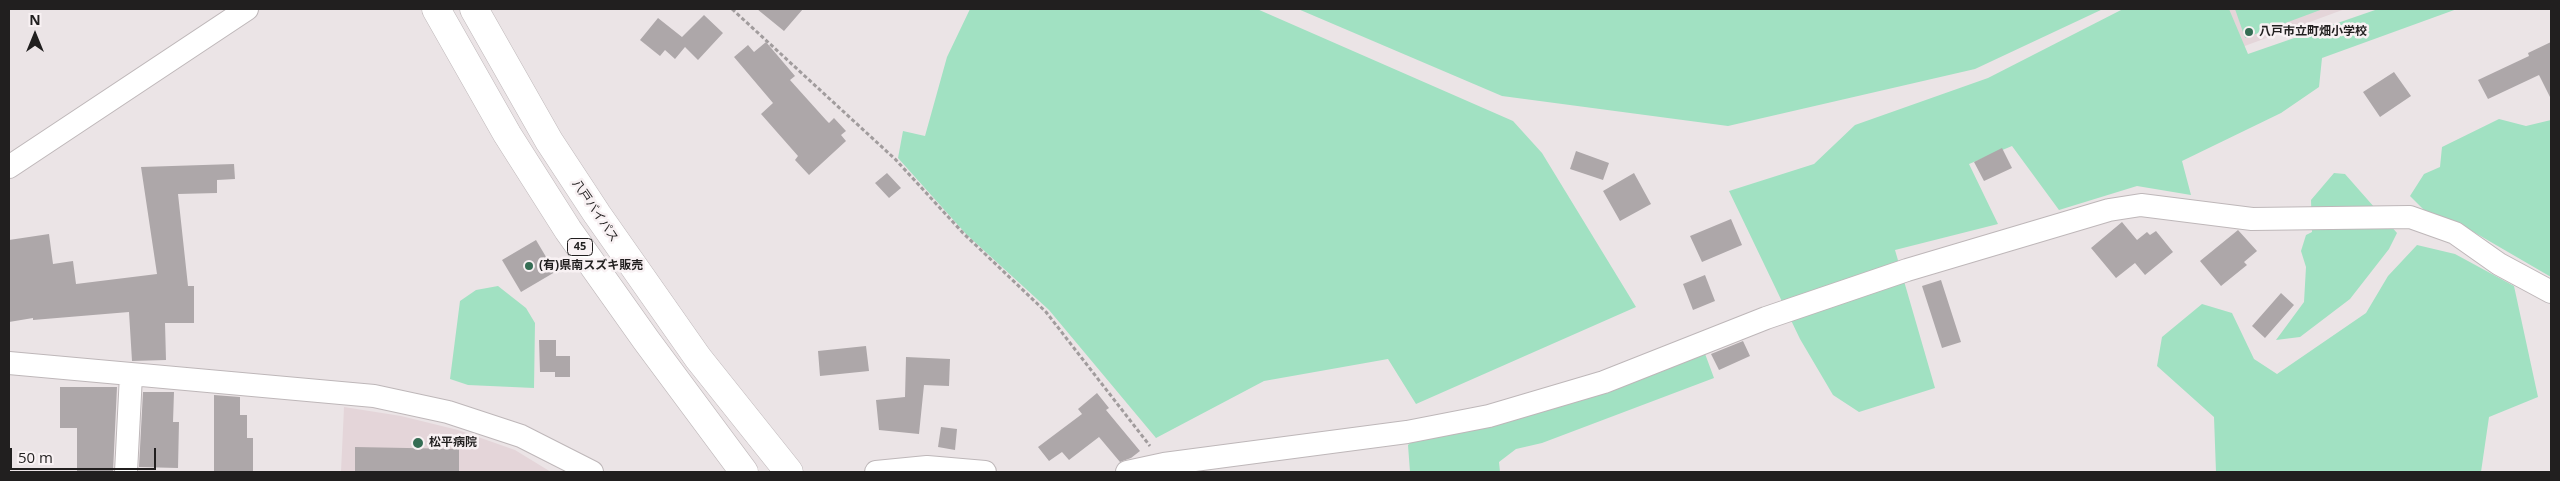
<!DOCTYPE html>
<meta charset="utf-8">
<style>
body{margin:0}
#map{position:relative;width:2560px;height:481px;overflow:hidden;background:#ebe4e6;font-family:"Open Sans",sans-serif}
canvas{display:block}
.frame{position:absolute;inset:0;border:10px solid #211f1f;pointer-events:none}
.north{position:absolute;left:10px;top:10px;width:50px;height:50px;-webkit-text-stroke:4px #f8f1f3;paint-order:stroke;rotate:0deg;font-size:14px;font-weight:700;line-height:20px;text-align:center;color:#211f1f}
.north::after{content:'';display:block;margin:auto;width:18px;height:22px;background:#211f1f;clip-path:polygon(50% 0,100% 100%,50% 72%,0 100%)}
.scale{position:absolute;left:10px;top:448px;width:146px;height:22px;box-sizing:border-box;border:2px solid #211f1f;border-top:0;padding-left:6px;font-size:15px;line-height:18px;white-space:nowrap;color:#211f1f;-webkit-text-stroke:4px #f8f1f3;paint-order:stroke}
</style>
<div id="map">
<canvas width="2560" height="481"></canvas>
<div class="frame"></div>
<div class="north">N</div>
<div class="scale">50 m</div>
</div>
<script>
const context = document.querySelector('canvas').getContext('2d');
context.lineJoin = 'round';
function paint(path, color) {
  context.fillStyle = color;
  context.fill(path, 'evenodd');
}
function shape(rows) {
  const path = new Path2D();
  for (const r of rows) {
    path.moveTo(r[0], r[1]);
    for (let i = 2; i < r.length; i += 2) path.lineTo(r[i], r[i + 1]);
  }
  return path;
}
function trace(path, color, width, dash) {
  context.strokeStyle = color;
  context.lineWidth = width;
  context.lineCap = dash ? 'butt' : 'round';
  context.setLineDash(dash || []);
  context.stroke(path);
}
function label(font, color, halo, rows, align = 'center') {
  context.font = font + ' "Open Sans","Noto Sans JP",sans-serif';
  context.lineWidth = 5;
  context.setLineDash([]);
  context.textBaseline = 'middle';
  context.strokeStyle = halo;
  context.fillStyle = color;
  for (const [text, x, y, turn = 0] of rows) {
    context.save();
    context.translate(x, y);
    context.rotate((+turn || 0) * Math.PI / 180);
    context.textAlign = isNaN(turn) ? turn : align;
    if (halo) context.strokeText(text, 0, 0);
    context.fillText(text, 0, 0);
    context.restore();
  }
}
paint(shape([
 [2206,9,2345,9,2223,54],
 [344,407,401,416,458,430,515,450,551,472,341,472]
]), '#e4d5d9');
paint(shape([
 [970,9,1257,9,1513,121,1542,153,1636,307,1416,404,1388,359,1264,381,1156,438,1049,310,966,234,898,158,903,131,925,136,947,57],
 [1298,9,2103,9,1975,69,1728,126,1502,96],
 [2123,9,2229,9,2248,54,2378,9,2457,9,2322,58,2319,87,2281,113,2182,161,2191,195,2137,186,2059,210,2012,146,1969,164,1998,224,1895,250,1935,388,1859,412,1833,395,1800,339,1729,191,1814,164,1855,125,1988,78],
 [2235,9,2323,9,2245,38],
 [2499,119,2526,126,2551,120,2551,277,2465,227,2428,214,2410,196,2424,174,2440,167,2442,147],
 [2334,173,2345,174,2397,233,2389,249,2350,299,2300,337,2276,340,2304,302,2306,267,2301,251,2306,235,2312,232,2311,200],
 [2417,245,2455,254,2514,286,2538,397,2489,417,2481,472,2216,472,2214,417,2157,366,2162,337,2202,304,2232,313,2254,359,2277,374,2366,313,2388,276],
 [498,286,526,308,535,323,534,388,468,385,450,379,460,301,476,290],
 [1704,351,1714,378,1542,443,1516,449,1499,462,1500,472,1410,472,1408,445,1413,440]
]), '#a1e1c2');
paint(shape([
 [757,9,803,9,784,31],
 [704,15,723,33,698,60,685,47,675,59,665,50,660,56,640,40,658,18,682,37],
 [766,42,795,76,790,80,826,120,829,123,834,118,846,131,841,135,846,141,809,175,795,160,798,156,761,114,773,103,734,57,748,45,754,52],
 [2551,42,2551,99,2539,75,2488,99,2478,80,2529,56,2528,53],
 [2394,72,2411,96,2380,117,2363,92],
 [2002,148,2012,168,1984,181,1974,162],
 [1576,151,1609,163,1603,180,1570,169],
 [234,164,235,179,217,180,217,193,178,194,188,286,194,286,194,323,165,323,166,360,132,361,129,312,33,320,33,318,9,322,9,240,49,234,53,264,73,261,76,284,157,274,141,167],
 [887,173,901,188,889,198,875,183],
 [1634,173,1651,204,1620,221,1603,191],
 [1731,219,1742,245,1702,262,1690,236],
 [2122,222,2137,240,2147,232,2150,235,2156,231,2173,252,2145,275,2135,263,2116,278,2091,248],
 [2238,230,2257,251,2244,262,2247,265,2221,286,2200,261],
 [536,240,555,272,521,292,502,260],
 [1705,275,1715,301,1693,310,1683,284],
 [1941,280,1961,342,1942,348,1922,286],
 [2281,293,2294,305,2265,338,2252,326],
 [539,340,556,340,556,356,570,356,570,377,555,377,555,372,540,372],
 [1743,341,1750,356,1719,370,1711,354],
 [866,346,869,371,820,376,818,351],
 [906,357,950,359,949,386,924,385,919,434,879,430,876,400,905,397],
 [60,387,117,387,113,472,77,472,77,428,60,428],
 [143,392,174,392,173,422,179,422,178,468,139,467],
 [1097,393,1109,408,1106,410,1140,451,1131,458,1120,462,1099,437,1069,460,1062,452,1049,461,1038,447,1082,414,1078,409],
 [214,395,240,397,240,415,247,415,247,438,253,438,253,472,214,472],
 [941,427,957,429,955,450,938,447],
 [355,447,459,449,459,472,355,472]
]), '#ada7a9');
const minor = shape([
 [9,167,247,9],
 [9,363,374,396,448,412,521,436,592,472],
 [126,472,131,375],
 [876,472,927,467,985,472],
 [1127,472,1164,464,1407,432,1489,416,1604,382,1766,318,1907,270,2109,210,2141,205,2252,219,2410,217,2455,233,2499,264,2551,292]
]);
const highway = shape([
 [436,9,507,134,568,230,646,340,744,472],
 [474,9,549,141,597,214,698,358,789,472]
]);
trace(minor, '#beb7b9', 24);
trace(highway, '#beb7b9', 29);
trace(shape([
 [732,9,895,159,963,233,1046,312,1150,446]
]), '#a19c9d', 3, [4, 2.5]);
trace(minor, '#fff', 22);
trace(highway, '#fff', 28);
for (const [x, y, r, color] of [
 [2249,32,5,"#356d54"],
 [529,266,5,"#356d54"],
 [418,443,6,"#356d54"]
]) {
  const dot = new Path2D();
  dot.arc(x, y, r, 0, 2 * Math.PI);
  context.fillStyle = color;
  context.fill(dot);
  trace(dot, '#f8f1f3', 2);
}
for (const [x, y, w] of [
 [580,247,25]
]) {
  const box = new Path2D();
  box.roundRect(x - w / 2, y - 8.5, w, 17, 4);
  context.fillStyle = '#f8f1f3';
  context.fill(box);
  trace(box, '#211f1f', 1);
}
label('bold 11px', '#211f1f', null, [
 ["45",580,247]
]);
label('bold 12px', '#211f1f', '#f8f1f3', [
 ["八戸市立町畑小学校",2259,32],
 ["(有)県南スズキ販売",539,266],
 ["松平病院",429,443]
], 'left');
label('12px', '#211f1f', '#f8f1f3', [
 ["八戸バイパス",595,211,56]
]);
</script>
